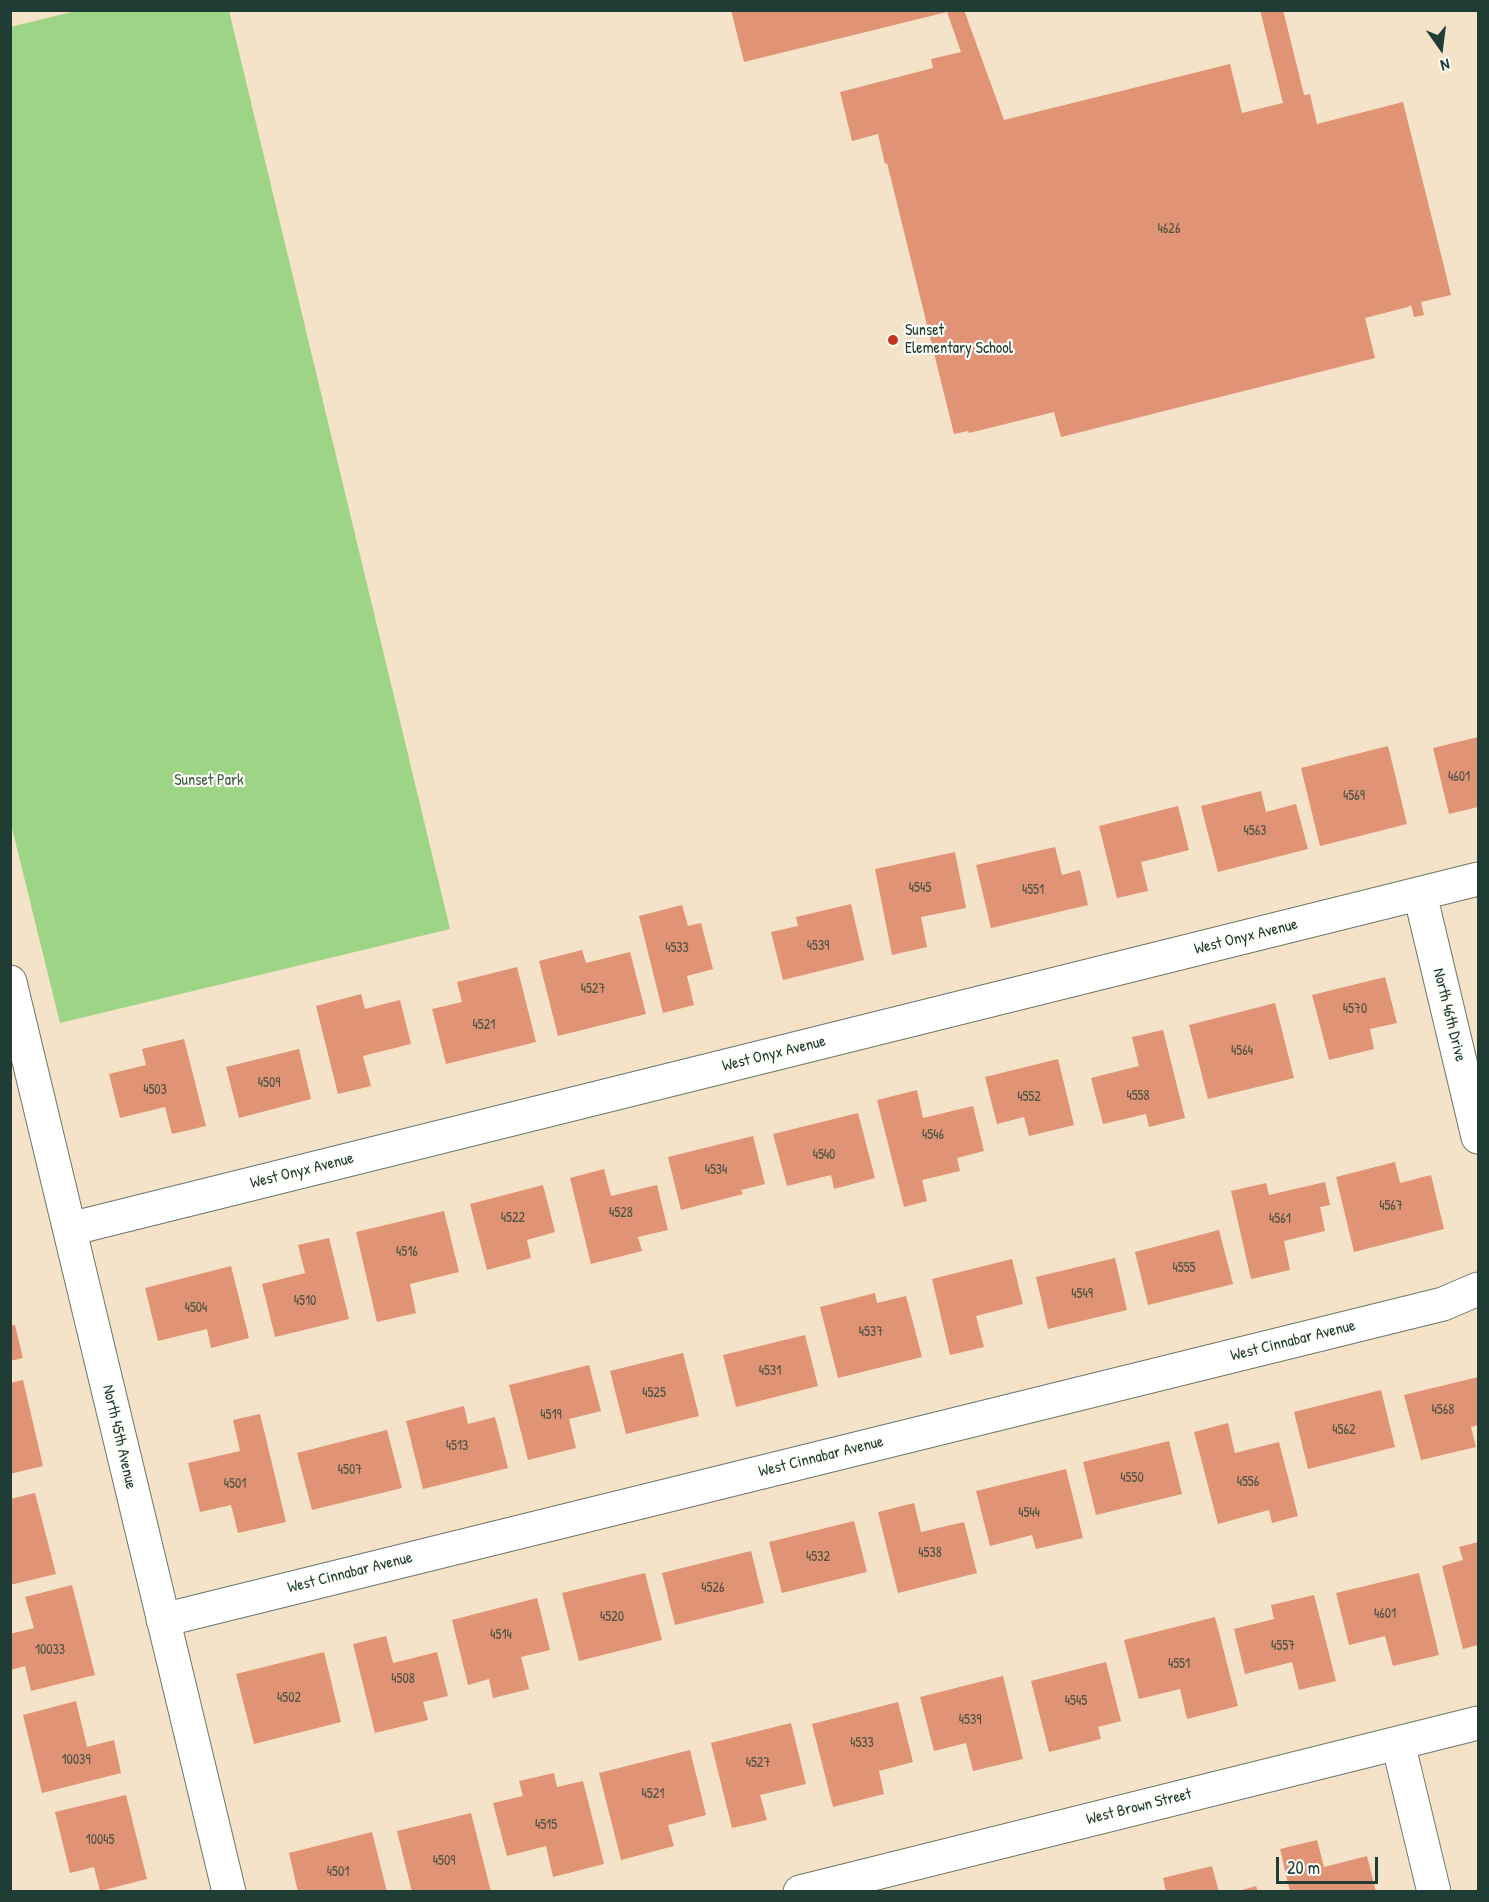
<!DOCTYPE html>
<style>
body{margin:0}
#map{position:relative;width:1489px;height:1902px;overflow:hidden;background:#f4e2c9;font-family:"Patrick Hand",sans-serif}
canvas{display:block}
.frame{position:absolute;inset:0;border:12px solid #1f3d34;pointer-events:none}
.north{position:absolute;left:1411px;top:18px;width:60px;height:60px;-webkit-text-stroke:4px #fdfcf7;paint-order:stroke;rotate:166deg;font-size:16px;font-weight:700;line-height:24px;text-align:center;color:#1f3d34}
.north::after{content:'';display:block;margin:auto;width:21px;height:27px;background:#1f3d34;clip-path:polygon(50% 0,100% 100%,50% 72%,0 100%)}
.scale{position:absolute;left:1276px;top:1857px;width:102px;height:27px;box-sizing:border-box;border:3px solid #1f3d34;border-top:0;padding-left:8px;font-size:18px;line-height:21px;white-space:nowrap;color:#1f3d34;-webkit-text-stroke:4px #fdfcf7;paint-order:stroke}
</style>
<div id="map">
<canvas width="1489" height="1902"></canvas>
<div class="frame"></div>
<div class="north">N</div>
<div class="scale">20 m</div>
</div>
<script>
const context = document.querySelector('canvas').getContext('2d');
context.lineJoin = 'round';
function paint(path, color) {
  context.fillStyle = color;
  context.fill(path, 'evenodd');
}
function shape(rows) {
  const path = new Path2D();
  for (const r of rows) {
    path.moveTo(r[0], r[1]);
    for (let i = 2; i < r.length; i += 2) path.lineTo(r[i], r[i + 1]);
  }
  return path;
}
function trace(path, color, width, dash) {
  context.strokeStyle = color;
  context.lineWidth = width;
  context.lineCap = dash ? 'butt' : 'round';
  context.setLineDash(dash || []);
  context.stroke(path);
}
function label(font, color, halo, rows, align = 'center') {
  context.font = font + ' "Patrick Hand",sans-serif';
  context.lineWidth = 4.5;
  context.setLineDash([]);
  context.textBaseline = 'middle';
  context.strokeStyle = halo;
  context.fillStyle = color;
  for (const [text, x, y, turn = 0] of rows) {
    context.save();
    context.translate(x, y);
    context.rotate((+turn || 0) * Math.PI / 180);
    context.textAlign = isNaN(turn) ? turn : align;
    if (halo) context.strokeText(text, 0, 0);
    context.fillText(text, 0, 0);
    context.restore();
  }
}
paint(shape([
 [76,11,229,11,450,929,60,1023,10,820,10,27]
]), '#9dd485');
paint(shape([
 [731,10,964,10,1004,120,1230,64,1242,113,1283,103,1260,10,1283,10,1304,95,1310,94,1317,124,1403,102,1451,295,1421,302,1424,315,1414,317,1411,305,1408,307,1365,318,1375,358,1061,437,1054,412,969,433,968,431,954,434,887,163,885,164,878,134,852,141,840,92,933,68,931,59,961,52,947,12,744,62],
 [1478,737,1478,807,1449,814,1433,748],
 [1388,746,1407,824,1320,846,1301,768],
 [1261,791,1266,812,1296,804,1308,849,1218,872,1201,806],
 [1178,806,1189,850,1141,862,1148,891,1117,898,1099,826],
 [1055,847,1062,875,1080,870,1088,905,991,928,976,865],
 [955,852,966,908,921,917,927,947,892,955,875,869],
 [851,904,864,960,783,980,771,932,798,926,796,917],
 [682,905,688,926,701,923,713,969,687,976,694,1005,663,1013,639,916],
 [582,950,586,963,630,952,646,1014,558,1036,539,961],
 [517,967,536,1042,446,1064,432,1009,462,1002,457,982],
 [1385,977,1397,1023,1370,1029,1374,1049,1329,1060,1312,995],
 [361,994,365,1009,400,1000,411,1044,363,1056,371,1086,338,1094,316,1006],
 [1275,1003,1294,1078,1208,1099,1189,1025],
 [1163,1030,1185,1118,1149,1127,1146,1114,1103,1124,1091,1078,1139,1066,1132,1037],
 [184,1039,206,1126,172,1134,165,1107,120,1118,109,1074,146,1065,142,1049],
 [299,1049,311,1099,239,1118,226,1067],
 [1058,1059,1074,1125,1029,1136,1024,1117,997,1124,985,1077],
 [917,1090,923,1118,973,1106,984,1151,957,1158,960,1171,922,1180,927,1201,904,1207,877,1100],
 [858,1113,875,1178,834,1189,831,1175,787,1186,773,1134],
 [753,1136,765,1184,741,1190,743,1194,681,1210,668,1157],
 [1395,1162,1400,1183,1431,1175,1444,1229,1354,1252,1336,1177],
 [604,1169,611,1196,657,1185,668,1230,638,1237,642,1251,591,1264,570,1178],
 [1325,1182,1330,1205,1320,1207,1325,1231,1284,1241,1290,1270,1251,1279,1231,1191,1266,1183,1269,1195],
 [543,1185,555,1232,527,1240,531,1258,487,1270,470,1204],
 [444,1211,459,1272,410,1284,416,1313,377,1322,356,1232],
 [1219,1230,1233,1284,1148,1305,1135,1252],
 [329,1238,349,1319,275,1337,262,1284,305,1273,298,1245],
 [1115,1258,1127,1310,1048,1329,1036,1277],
 [1012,1259,1023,1304,976,1316,984,1347,950,1355,932,1279],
 [231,1266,249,1338,211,1348,207,1329,158,1341,145,1288],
 [875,1293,877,1303,906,1296,922,1357,838,1378,820,1307],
 [15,1325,23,1358,10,1361,10,1326],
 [805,1335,818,1386,736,1407,723,1355],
 [683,1353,699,1416,626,1434,610,1371],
 [589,1365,601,1411,569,1419,576,1448,528,1460,509,1385],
 [1478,1377,1478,1425,1471,1427,1476,1447,1421,1460,1404,1395],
 [23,1380,43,1466,10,1474,10,1383],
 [1381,1390,1395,1447,1308,1469,1294,1412],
 [464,1406,468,1424,495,1417,508,1468,423,1489,406,1421],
 [260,1414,286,1522,238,1533,231,1505,200,1512,188,1463,240,1451,233,1420],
 [1228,1423,1235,1453,1279,1442,1298,1516,1272,1523,1269,1510,1218,1524,1194,1432],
 [387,1430,402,1488,312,1510,297,1453],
 [1169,1441,1182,1494,1096,1515,1083,1462],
 [1066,1469,1083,1538,1036,1549,1032,1535,990,1546,976,1491],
 [35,1493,56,1574,10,1585,10,1499],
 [914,1503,921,1532,964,1522,977,1573,898,1593,878,1512],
 [854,1521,867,1572,782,1593,769,1542],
 [1478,1542,1478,1645,1463,1649,1442,1566,1463,1560,1459,1547],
 [751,1551,764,1603,675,1625,662,1573],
 [645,1573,662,1640,579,1661,562,1593],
 [1419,1573,1439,1655,1393,1666,1385,1636,1349,1645,1336,1593],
 [72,1585,95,1675,31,1691,25,1666,11,1670,10,1634,34,1628,25,1597],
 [1314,1595,1336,1681,1299,1690,1292,1662,1245,1674,1234,1629,1274,1619,1271,1605],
 [537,1598,550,1650,521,1657,529,1689,493,1698,489,1679,468,1685,452,1620],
 [1215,1617,1238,1706,1187,1719,1180,1689,1139,1699,1124,1640],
 [386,1636,393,1663,437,1652,448,1696,423,1702,428,1720,375,1733,353,1644],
 [324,1652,341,1722,254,1744,236,1674],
 [1106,1662,1121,1721,1098,1727,1101,1739,1049,1752,1031,1681],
 [1003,1676,1023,1759,973,1771,966,1743,934,1751,920,1697],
 [76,1701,87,1747,114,1740,121,1773,42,1793,23,1715],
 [898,1702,913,1762,879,1771,884,1794,833,1807,812,1724],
 [791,1723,806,1784,760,1795,767,1820,732,1828,711,1743],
 [690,1750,706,1815,668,1825,674,1846,621,1860,599,1773],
 [554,1773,557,1787,583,1781,604,1864,553,1877,546,1846,507,1856,493,1803,523,1796,519,1781],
 [126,1795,147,1879,100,1891,94,1867,70,1873,55,1812],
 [471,1813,491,1892,412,1892,397,1831],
 [372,1832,387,1892,298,1892,289,1853],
 [1317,1840,1324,1867,1367,1856,1376,1892,1290,1892,1280,1849],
 [1212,1866,1219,1892,1166,1892,1163,1878],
 [1256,1886,1258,1892,1238,1892,1238,1891]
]), '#e09475');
const minor = shape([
 [1420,894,1478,1137],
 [10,982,229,1892],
 [70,1229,1478,879],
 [163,1620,1443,1304,1478,1289],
 [1398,1743,1434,1892],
 [800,1892,1478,1723]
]);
trace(minor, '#6a7768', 35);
trace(minor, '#fff', 33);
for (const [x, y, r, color] of [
 [893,340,6,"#c8321e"]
]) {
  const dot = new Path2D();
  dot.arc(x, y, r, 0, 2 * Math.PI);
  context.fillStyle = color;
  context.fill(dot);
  trace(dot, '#fdfcf7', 2);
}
label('14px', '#4f5344', null, [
 ["4626",1169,229],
 ["4601",1459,777],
 ["4569",1354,796],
 ["4563",1255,831],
 ["4545",920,888],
 ["4551",1033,890],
 ["4539",818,946],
 ["4533",677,948],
 ["4527",593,989],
 ["4570",1355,1009],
 ["4521",484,1025],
 ["4564",1242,1051],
 ["4509",269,1083],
 ["4503",155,1090],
 ["4558",1138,1096],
 ["4552",1029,1097],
 ["4546",933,1135],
 ["4540",824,1155],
 ["4534",716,1170],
 ["4567",1391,1206],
 ["4528",621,1213],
 ["4522",513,1218],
 ["4561",1280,1219],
 ["4516",407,1252],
 ["4555",1184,1268],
 ["4549",1082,1294],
 ["4510",305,1301],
 ["4504",196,1308],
 ["4537",871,1332],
 ["4531",770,1371],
 ["4525",654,1393],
 ["4568",1443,1410],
 ["4519",551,1415],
 ["4562",1344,1430],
 ["4513",457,1446],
 ["4507",350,1470],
 ["4550",1132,1478],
 ["4556",1248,1482],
 ["4501",235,1484],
 ["4544",1029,1513],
 ["4538",930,1553],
 ["4532",818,1557],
 ["4526",713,1588],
 ["4601",1385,1614],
 ["4520",612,1617],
 ["4514",501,1635],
 ["4557",1283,1646],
 ["10033",50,1650],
 ["4551",1179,1664],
 ["4508",403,1679],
 ["4502",289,1698],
 ["4545",1076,1701],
 ["4539",970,1720],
 ["4533",862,1743],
 ["10039",76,1760],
 ["4527",758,1763],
 ["4521",653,1794],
 ["4515",546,1825],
 ["10045",100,1840],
 ["4509",444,1861],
 ["4501",338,1872]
]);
label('16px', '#1f3d34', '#fdfcf7', [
 ["Sunset",905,331],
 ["Elementary School",905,349]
], 'left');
label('16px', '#3e6348', '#fdfcf7', [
 ["Sunset Park",209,781]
]);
label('16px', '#1f3d34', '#fdfcf7', [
 ["West Onyx Avenue",1246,937,-14],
 ["North 46th Drive",1449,1015,76],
 ["West Onyx Avenue",774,1054,-14],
 ["West Onyx Avenue",302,1171,-14],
 ["West Cinnabar Avenue",1293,1341,-14],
 ["North 45th Avenue",119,1437,77],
 ["West Cinnabar Avenue",821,1457,-14],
 ["West Cinnabar Avenue",350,1573,-14],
 ["West Brown Street",1139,1807,-14]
]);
</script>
